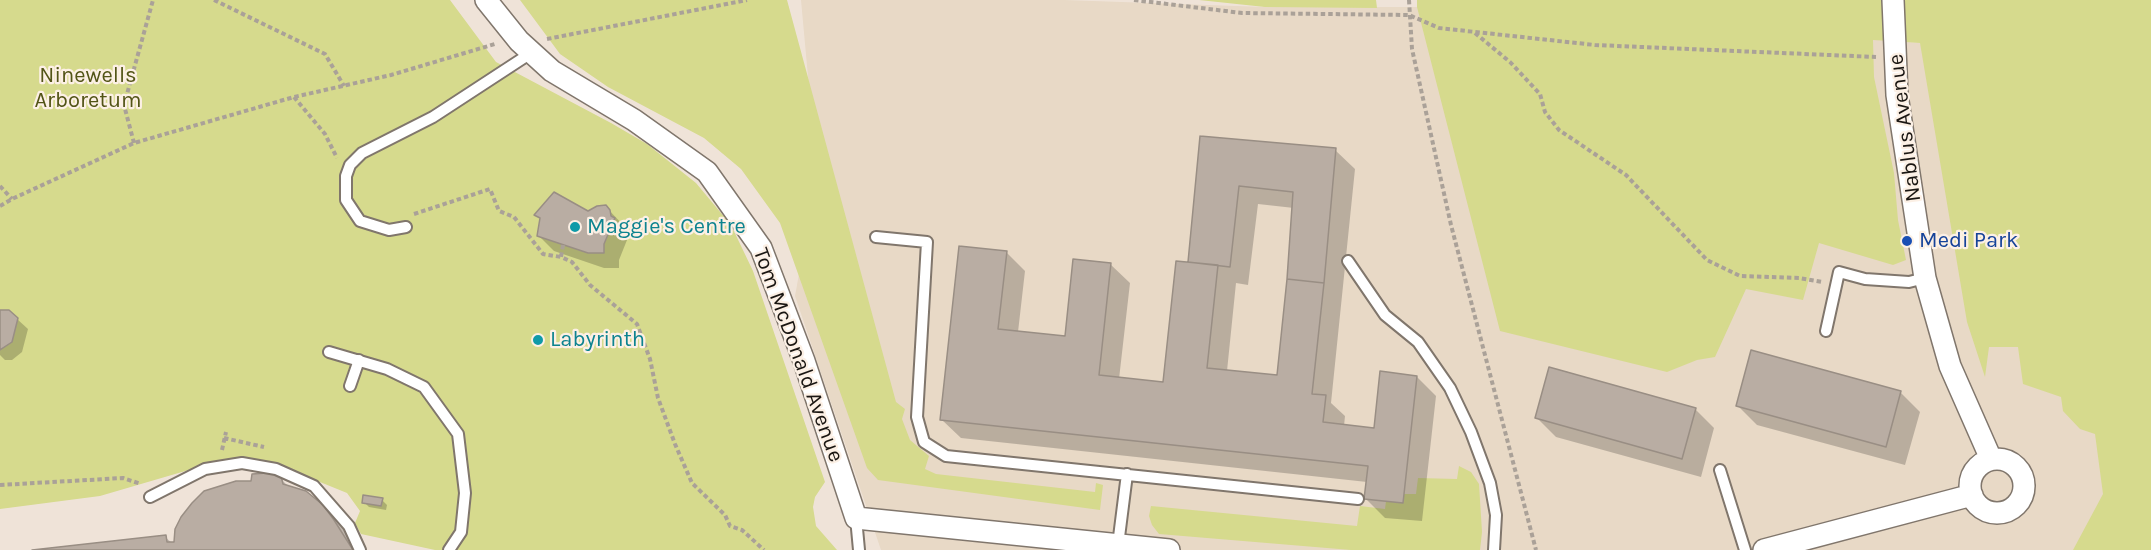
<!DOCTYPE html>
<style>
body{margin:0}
canvas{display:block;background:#efe3d8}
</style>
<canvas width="2151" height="550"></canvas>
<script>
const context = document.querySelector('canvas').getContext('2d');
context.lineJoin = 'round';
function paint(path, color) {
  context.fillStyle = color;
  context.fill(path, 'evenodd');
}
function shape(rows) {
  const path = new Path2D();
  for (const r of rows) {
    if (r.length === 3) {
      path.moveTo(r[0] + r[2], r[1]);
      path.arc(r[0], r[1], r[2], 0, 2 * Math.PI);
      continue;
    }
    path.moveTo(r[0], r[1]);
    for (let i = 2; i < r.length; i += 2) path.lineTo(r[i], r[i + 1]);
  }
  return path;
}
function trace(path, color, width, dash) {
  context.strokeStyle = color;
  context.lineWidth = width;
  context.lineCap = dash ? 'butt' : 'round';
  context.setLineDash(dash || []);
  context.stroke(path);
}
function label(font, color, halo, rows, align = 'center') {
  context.font = font + ' Karla,sans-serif';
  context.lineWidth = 4.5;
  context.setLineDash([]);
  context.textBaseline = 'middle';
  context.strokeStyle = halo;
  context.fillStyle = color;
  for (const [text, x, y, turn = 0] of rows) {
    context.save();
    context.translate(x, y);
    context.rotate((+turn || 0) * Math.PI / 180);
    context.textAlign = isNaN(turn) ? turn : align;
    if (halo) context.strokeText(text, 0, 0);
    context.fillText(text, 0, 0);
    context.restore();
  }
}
paint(shape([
 [801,0,1064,0,1265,7,1417,7,1920,43,2151,550,881,550,795,296,817,175]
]), '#e8d9c6');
paint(shape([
 [0,0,450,0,496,62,611,123,647,144,696,183,731,225,753,271,825,482,815,497,813,507,816,526,837,550,435,550,361,534,355,523,360,511,347,493,288,469,242,459,199,467,100,496,0,509],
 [520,0,787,0,896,402,905,409,902,419,910,440,929,456,925,469,936,474,1095,492,1096,483,1103,485,1100,510,878,480,867,468,780,223,741,169,704,138,608,87,560,54],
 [1199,0,1376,0,1377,8,1265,7],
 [1417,0,2151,0,2151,550,2073,550,2103,494,2095,434,2080,429,2063,411,2061,397,2023,384,2018,347,1989,347,1985,377,1967,322,1920,43,1873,40,1874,77,1894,173,1898,220,1906,260,1893,265,1819,243,1803,300,1746,289,1715,357,1697,360,1667,372,1500,331,1417,7],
 [1459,466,1471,472,1479,484,1482,532,1480,550,1351,550,1159,534,1152,525,1149,516,1151,506,1357,526,1360,506,1385,509,1386,501,1403,503,1404,494,1416,494,1418,478,1457,479]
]), '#d6da8d');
paint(shape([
 [1201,138,1335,150,1355,169,1331,403,1345,416,1344,426,1376,429,1417,377,1436,396,1422,521,1385,518,1366,499,1367,482,961,438,941,419,1006,252,1025,271,1018,332,1066,337,1110,264,1130,283,1119,379,1164,384,1190,264],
 [1258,204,1294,208,1278,377,1227,371,1236,283,1248,285],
 [606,207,625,227,629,235,619,260,619,268,604,268,554,251,538,235,541,219,536,215,588,213],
 [0,311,17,319,28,329,22,352,12,360,5,360,0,355],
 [1900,392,1920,412,1905,465,1757,425,1738,406],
 [1695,409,1714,428,1701,477,1556,437,1537,418],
 [280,478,290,488,322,506,347,531,361,550,46,550,165,537,172,543,175,543],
 [382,500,387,505,386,510,369,507,364,502]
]), '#0003');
const building = shape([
 [1200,136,1336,148,1324,283,1287,279,1293,192,1239,186,1230,267,1188,262,1200,136],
 [554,192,588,211,597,206,606,205,610,210,611,216,615,218,604,244,604,253,588,253,537,236,540,218,534,215,554,192],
 [959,246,1007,251,998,329,1065,336,1073,259,1111,263,1099,375,1163,382,1176,261,1218,265,1207,368,1277,375,1287,279,1324,283,1312,394,1326,395,1323,422,1374,428,1380,371,1417,376,1403,503,1364,499,1368,466,940,420,959,246],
 [0,310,9,310,18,318,12,342,0,350,0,310],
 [1751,350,1901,391,1886,447,1736,406,1751,350],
 [1549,367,1696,408,1682,459,1535,418,1549,367],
 [267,473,281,476,283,484,306,491,323,505,334,520,353,550,32,550,166,535,167,542,174,542,175,529,181,517,192,503,204,491,236,481,251,481,252,474,267,473],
 [363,495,383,498,381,506,362,503,363,495]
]);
paint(building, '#b9ada3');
trace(building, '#998e84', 1.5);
const service = shape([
 [406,227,389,230,360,221,346,200,346,176,350,165,362,153,433,117,531,53],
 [876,237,927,242,917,417,924,442,946,456,1358,499],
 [1348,261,1385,315,1418,342,1450,388,1471,432,1490,483,1496,515,1494,550],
 [1826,331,1839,272,1865,279,1909,282,1925,278],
 [329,352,387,369,424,387,458,434,465,493,461,532,449,550],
 [350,386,359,360],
 [1720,470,1745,550],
 [150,497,205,469,242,463,276,469,314,486,349,526,360,550],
 [856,518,859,550],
 [1118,545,1127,474]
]);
const minor = shape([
 [486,0,519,41,552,71,634,120,707,172,761,248,804,361,856,518,1169,550],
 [1893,0,1897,95,1925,278,1950,366,1991,459],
 [1997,486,27],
 [1764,550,1972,495]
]);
trace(service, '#80766c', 14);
trace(minor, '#80766c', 24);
trace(shape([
 [214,0,325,54,344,86],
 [1134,0,1242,13,1409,15,1439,28,1595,45,1876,57],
 [1409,0,1412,49,1451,225,1536,550],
 [1475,33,1510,62,1540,94,1545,112,1559,130,1626,175,1707,260,1740,276,1799,278,1822,282],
 [547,39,747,0],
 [294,97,325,134,337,158],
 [134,143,124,105,153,0],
 [0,186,12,199],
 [0,206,12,199,134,143,294,97,391,75,495,44],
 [414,214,490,189,499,211,514,217,543,254,561,257],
 [563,245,561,257,572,262,590,285,637,324,650,359,658,398,675,444,692,483,725,515,730,526,742,530,764,550],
 [224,438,264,447],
 [222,450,226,432],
 [0,485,123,478,141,484]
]), '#aaa198', 4, [4.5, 3]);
trace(service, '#fff', 10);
trace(minor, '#fff', 21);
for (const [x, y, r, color] of [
 [575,227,6,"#0f9aa8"],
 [1907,241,6,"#1a4fb4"],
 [538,340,6,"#0f9aa8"]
]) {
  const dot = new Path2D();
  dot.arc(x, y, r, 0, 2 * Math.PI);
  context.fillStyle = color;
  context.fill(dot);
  trace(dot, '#fcf0e5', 2);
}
label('22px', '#525416', '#fcf0e5', [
 ["Ninewells",88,76],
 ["Arboretum",88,101]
]);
label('22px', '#1a1612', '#fcf0e5', [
 ["Nablus Avenue",1905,128,-97],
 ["Tom McDonald Avenue",798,355,70]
]);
label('22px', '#0d838f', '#fcf0e5', [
 ["Maggie's Centre",587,227],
 ["Labyrinth",550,340]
], 'left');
label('22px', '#164399', '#fcf0e5', [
 ["Medi Park",1919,241]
], 'left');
</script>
